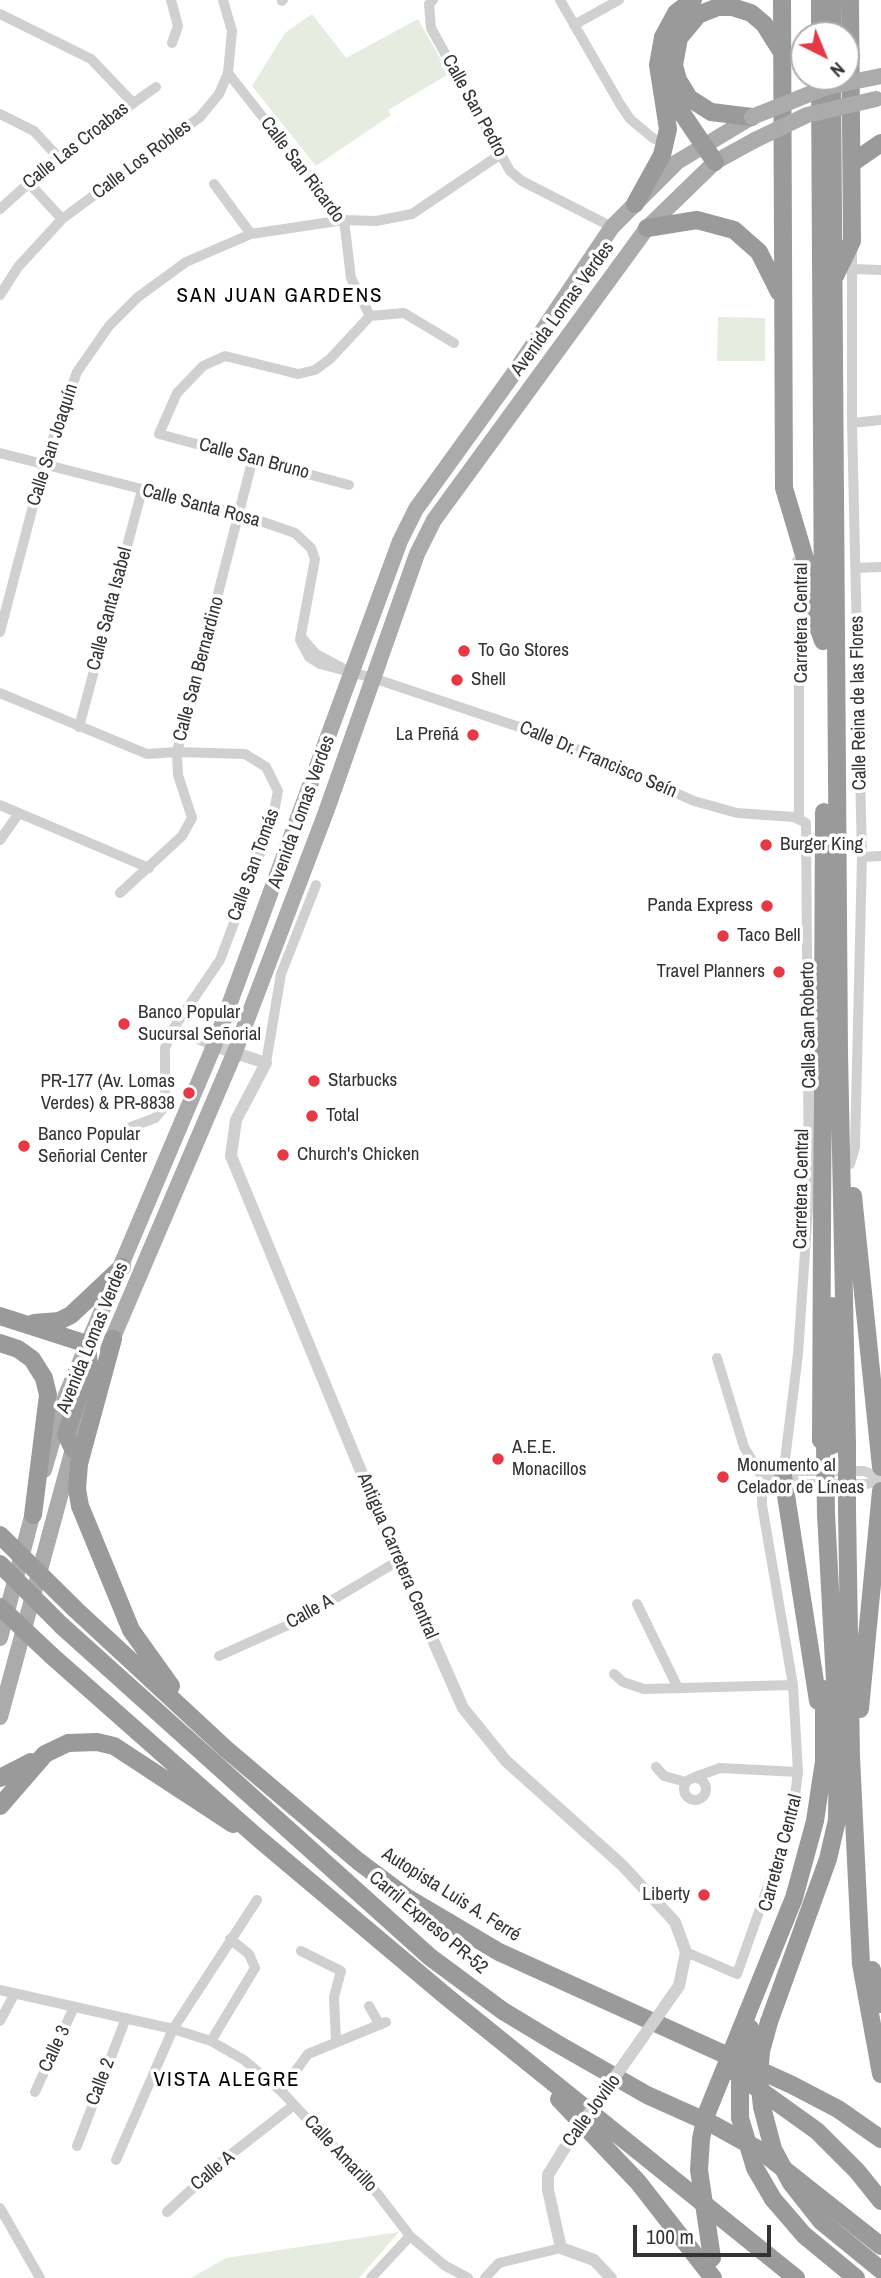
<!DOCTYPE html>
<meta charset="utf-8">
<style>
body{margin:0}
#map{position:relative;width:881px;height:2278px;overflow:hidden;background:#fff;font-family:"Archivo Narrow",sans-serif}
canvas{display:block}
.north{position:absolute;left:790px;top:21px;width:70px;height:70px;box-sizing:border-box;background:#fff;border:2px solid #adadad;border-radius:50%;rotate:137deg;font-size:19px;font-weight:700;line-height:28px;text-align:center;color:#333}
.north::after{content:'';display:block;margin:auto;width:24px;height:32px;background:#e63946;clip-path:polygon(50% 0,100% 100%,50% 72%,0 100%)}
.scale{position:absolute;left:633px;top:2225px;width:138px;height:32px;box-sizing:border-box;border:4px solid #333;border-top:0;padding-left:9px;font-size:21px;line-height:24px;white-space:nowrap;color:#333;-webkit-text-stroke:5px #fff;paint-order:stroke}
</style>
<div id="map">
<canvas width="881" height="2278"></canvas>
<div class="north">N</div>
<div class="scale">100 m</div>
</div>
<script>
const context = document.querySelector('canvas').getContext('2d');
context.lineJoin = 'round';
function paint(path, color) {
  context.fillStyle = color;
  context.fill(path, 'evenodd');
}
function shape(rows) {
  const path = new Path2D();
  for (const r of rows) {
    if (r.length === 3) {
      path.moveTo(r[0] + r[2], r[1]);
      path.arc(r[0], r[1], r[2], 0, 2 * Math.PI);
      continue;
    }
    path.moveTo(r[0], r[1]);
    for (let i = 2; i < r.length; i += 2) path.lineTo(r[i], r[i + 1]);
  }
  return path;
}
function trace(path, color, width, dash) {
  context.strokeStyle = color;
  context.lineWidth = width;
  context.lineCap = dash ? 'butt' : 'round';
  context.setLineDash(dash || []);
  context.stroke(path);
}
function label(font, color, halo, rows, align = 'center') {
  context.font = font + ' "Archivo Narrow",sans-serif';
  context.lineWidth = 7;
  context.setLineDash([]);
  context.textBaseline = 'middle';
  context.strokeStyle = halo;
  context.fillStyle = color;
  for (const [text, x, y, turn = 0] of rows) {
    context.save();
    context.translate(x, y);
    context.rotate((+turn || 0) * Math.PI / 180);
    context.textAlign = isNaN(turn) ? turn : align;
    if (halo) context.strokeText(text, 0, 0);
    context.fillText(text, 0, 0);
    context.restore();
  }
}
paint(shape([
 [312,14,346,58,418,19,449,74,388,110,391,115,316,166,252,86,285,33],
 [718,317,765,318,765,361,717,361],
 [399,2232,359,2278,191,2278,226,2258]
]), '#e6ecdf');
trace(shape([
 [171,0,178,26,172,43],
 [433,0,429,4,431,28,510,171,522,181,612,227],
 [560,0,620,104,630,119,654,139],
 [282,1,283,0],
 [0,14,91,59,133,103],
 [574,25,619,0],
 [228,73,344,220,351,278,370,316],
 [0,114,34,131,58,157],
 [28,182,62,219],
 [214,184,251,234],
 [0,209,58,157,156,87],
 [853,269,881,270],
 [0,295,18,267,62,219,200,117,219,94,228,73,232,31,223,0],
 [852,423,881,420],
 [0,453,240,514,295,533,311,548,315,559,300,640,309,657,320,664,373,678,552,738,694,801,737,813,794,817,806,823,809,1194,798,1354,783,1476],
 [349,485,159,434,177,393,203,366,225,356,298,374,315,370,330,359,370,316,404,313,454,343],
 [797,561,807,619,799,679,799,819],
 [856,568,881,567],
 [0,632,44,464,77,372,109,326,138,297,186,262,251,234,344,220,376,221,412,214,501,154],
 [302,638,316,654,342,668],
 [0,693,147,754,177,752,245,754,266,767,278,791,272,822,220,960,173,1029,165,1048,165,1106,155,1118,131,1127],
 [79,727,142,490],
 [0,805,149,868],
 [0,840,19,813],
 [862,857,881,856],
 [120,893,182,836,192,818,178,775,177,752,253,458],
 [173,1029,214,1046],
 [266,1063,281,974,316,885],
 [850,1164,855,1147,862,857,852,423,852,248],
 [717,1358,744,1447,762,1477],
 [783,1476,801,1484,867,1484,881,1479],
 [762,1477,783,1476,799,1471,864,1471,881,1478],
 [637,1604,678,1688],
 [219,1656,297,1621,398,1561],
 [614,1674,623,1682,644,1689,793,1685],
 [656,1767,664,1776,686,1782],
 [695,1777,720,1768,798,1772],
 [695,1789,11],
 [301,1951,341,1971,334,1997,336,2041],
 [686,1952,737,1974,792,1818,798,1772,793,1685,762,1505,762,1477],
 [0,1990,173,2029,211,2041,244,2060,281,2091,377,2193,410,2236,444,2265,468,2278],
 [369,2006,380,2025],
 [0,2021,15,1993],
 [211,2041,255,1968,249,1954,230,1939],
 [281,2091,308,2054,386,2022],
 [35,2092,74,2007],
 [77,2146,126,2018],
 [116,2160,173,2029,257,1900],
 [0,2208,40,2278],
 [167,2212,221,2162,294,2105],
 [371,2278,410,2236],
 [485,2278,499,2263,561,2248]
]), '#d0d0d0', 10);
trace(shape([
 [214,1046,266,1063,236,1120,231,1156,398,1561,463,1708,506,1761,622,1865,675,1922,686,1952,679,1986],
 [564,2149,548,2175,548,2190,561,2248,594,2260,611,2278]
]), '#d0d0d0', 12);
trace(shape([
 [108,1349,234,1054,326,812,417,554,434,520,647,228,715,162,755,140],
 [44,1470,66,1395,214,1046,400,541,416,509,512,376,612,227,677,162,752,117],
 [0,1638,35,1505],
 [0,1717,86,1401,96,1379]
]), '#ababab', 16);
trace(shape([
 [782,0,784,488,812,582,818,627,823,641],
 [832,0,832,35],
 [820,35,820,0],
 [820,77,823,619],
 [832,77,839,1054,847,1445],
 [667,91,715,162],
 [752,117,711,112,689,98,678,80,674,65,679,38,698,15,718,7,732,7,751,13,764,24,781,51],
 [852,163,881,143],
 [635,204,662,155,668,129,658,65,663,37,676,13,693,0],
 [647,228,697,220,734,230,759,252,779,292],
 [835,276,852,241,850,0],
 [853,1196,881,1467],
 [832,1306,833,1445],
 [0,1316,87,1344,89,1365,66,1434,73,1449],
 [34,1323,59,1321,71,1315,122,1267],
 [113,1339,79,1464,77,1489,80,1506,131,1630,171,1686],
 [0,1343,18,1349,32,1359,44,1378,48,1395,33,1515],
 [821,1440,824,812],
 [783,1476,818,1701],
 [847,1510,851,1757,861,1964,881,2074],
 [75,1609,226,1749,358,1861,406,1897,499,1952,792,2085,838,2109,881,2139],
 [62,1626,430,1957,503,2011,556,2043,647,2095,714,2125,761,2151,881,2246],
 [52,1656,258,1838,447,1997,796,2278],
 [860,1709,881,1491],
 [0,1778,31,1762],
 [0,1806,45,1754,68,1743,97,1742,114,1746,233,1824],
 [872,1970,881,2004],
 [747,2014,794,1898,815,1821,824,1761,824,1689],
 [769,2022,828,1859,837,1820,838,1737,826,1514],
 [729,2068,817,2131,857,2171,881,2201],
 [559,2099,638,2182,713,2278],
 [773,2199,804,2235,856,2278]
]), '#9a9a9a', 18);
trace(shape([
 [564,2149,679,1986]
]), '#d0d0d0', 12);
trace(shape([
 [752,117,827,87,881,76],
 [755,140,807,115,876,99]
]), '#ababab', 16);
trace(shape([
 [821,1440,825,1444,826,1514],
 [847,1445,847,1510],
 [0,1535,75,1609],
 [0,1564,62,1626],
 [0,1607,52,1656],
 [769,2022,761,2051,759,2078,762,2107,773,2149,791,2183,821,2221,881,2270],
 [750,2028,740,2083,740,2118,755,2168,773,2199],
 [712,2258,699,2170,701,2139,706,2115,747,2014]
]), '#9a9a9a', 18);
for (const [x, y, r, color] of [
 [464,651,7,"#e63946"],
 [457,680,7,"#e63946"],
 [473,735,7,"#e63946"],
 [766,845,7,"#e63946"],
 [767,906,7,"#e63946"],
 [723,936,7,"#e63946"],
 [779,972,7,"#e63946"],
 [124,1024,7,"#e63946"],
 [314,1081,7,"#e63946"],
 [189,1093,7,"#e63946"],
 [312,1116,7,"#e63946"],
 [24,1146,7,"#e63946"],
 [283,1155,7,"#e63946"],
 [498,1459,7,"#e63946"],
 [723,1477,7,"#e63946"],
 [704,1895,7,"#e63946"]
]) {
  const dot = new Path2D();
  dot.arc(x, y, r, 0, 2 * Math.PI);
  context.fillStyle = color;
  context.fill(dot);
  trace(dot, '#fff', 2.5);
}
label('19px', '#333', '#fff', [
 ["Calle San Pedro",474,106,61],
 ["Calle Las Croabas",76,146,-38],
 ["Calle Los Robles",142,160,-37],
 ["Calle San Ricardo",302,170,53],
 ["Avenida Lomas Verdes",563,309,-54],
 ["Calle San Joaquín",53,445,-72],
 ["Calle San Bruno",254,459,15],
 ["Calle Santa Rosa",201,506,15],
 ["Calle Santa Isabel",110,609,-75],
 ["Carretera Central",802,623,-90],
 ["Calle San Bernardino",199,669,-75],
 ["Calle Reina de las Flores",859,703,-91],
 ["Calle Dr. Francisco Seín",598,760,23],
 ["Avenida Lomas Verdes",302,812,-70],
 ["Calle San Tomás",254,865,-70],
 ["Calle San Roberto",809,1025,-91],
 ["Carretera Central",802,1189,-89],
 ["Avenida Lomas Verdes",93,1338,-68],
 ["Antigua Carretera Central",397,1556,67],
 ["Calle A",310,1612,-29],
 ["Carretera Central",781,1853,-75],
 ["Autopista Luis A. Ferré",451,1895,32],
 ["Carril Expreso PR-52",428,1923,40],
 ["Calle 3",55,2049,-65],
 ["Calle 2",101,2082,-69],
 ["Calle Jovillo",592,2111,-54],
 ["Calle Amarillo",340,2154,47],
 ["Calle A",213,2171,-40]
]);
label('19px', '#333', '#fff', [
 ["To Go Stores",478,651],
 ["Shell",471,680],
 ["La Preñá",459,735,"right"],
 ["Burger King",780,845],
 ["Panda Express",753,906,"right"],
 ["Taco Bell",737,936],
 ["Travel Planners",765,972,"right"],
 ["Banco Popular",138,1013],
 ["Sucursal Señorial",138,1035],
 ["Starbucks",328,1081],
 ["PR-177 (Av. Lomas",175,1082,"right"],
 ["Verdes) & PR-8838",175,1104,"right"],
 ["Total",326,1116],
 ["Banco Popular",38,1135],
 ["Señorial Center",38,1157],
 ["Church's Chicken",297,1155],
 ["A.E.E.",512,1448],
 ["Monacillos",512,1470],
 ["Monumento al",737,1466],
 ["Celador de Líneas",737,1488],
 ["Liberty",690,1895,"right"]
], 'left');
context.letterSpacing = '2px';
label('21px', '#000', '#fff', [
 ["SAN JUAN GARDENS",280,296],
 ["VISTA ALEGRE",227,2080]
]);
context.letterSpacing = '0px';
</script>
